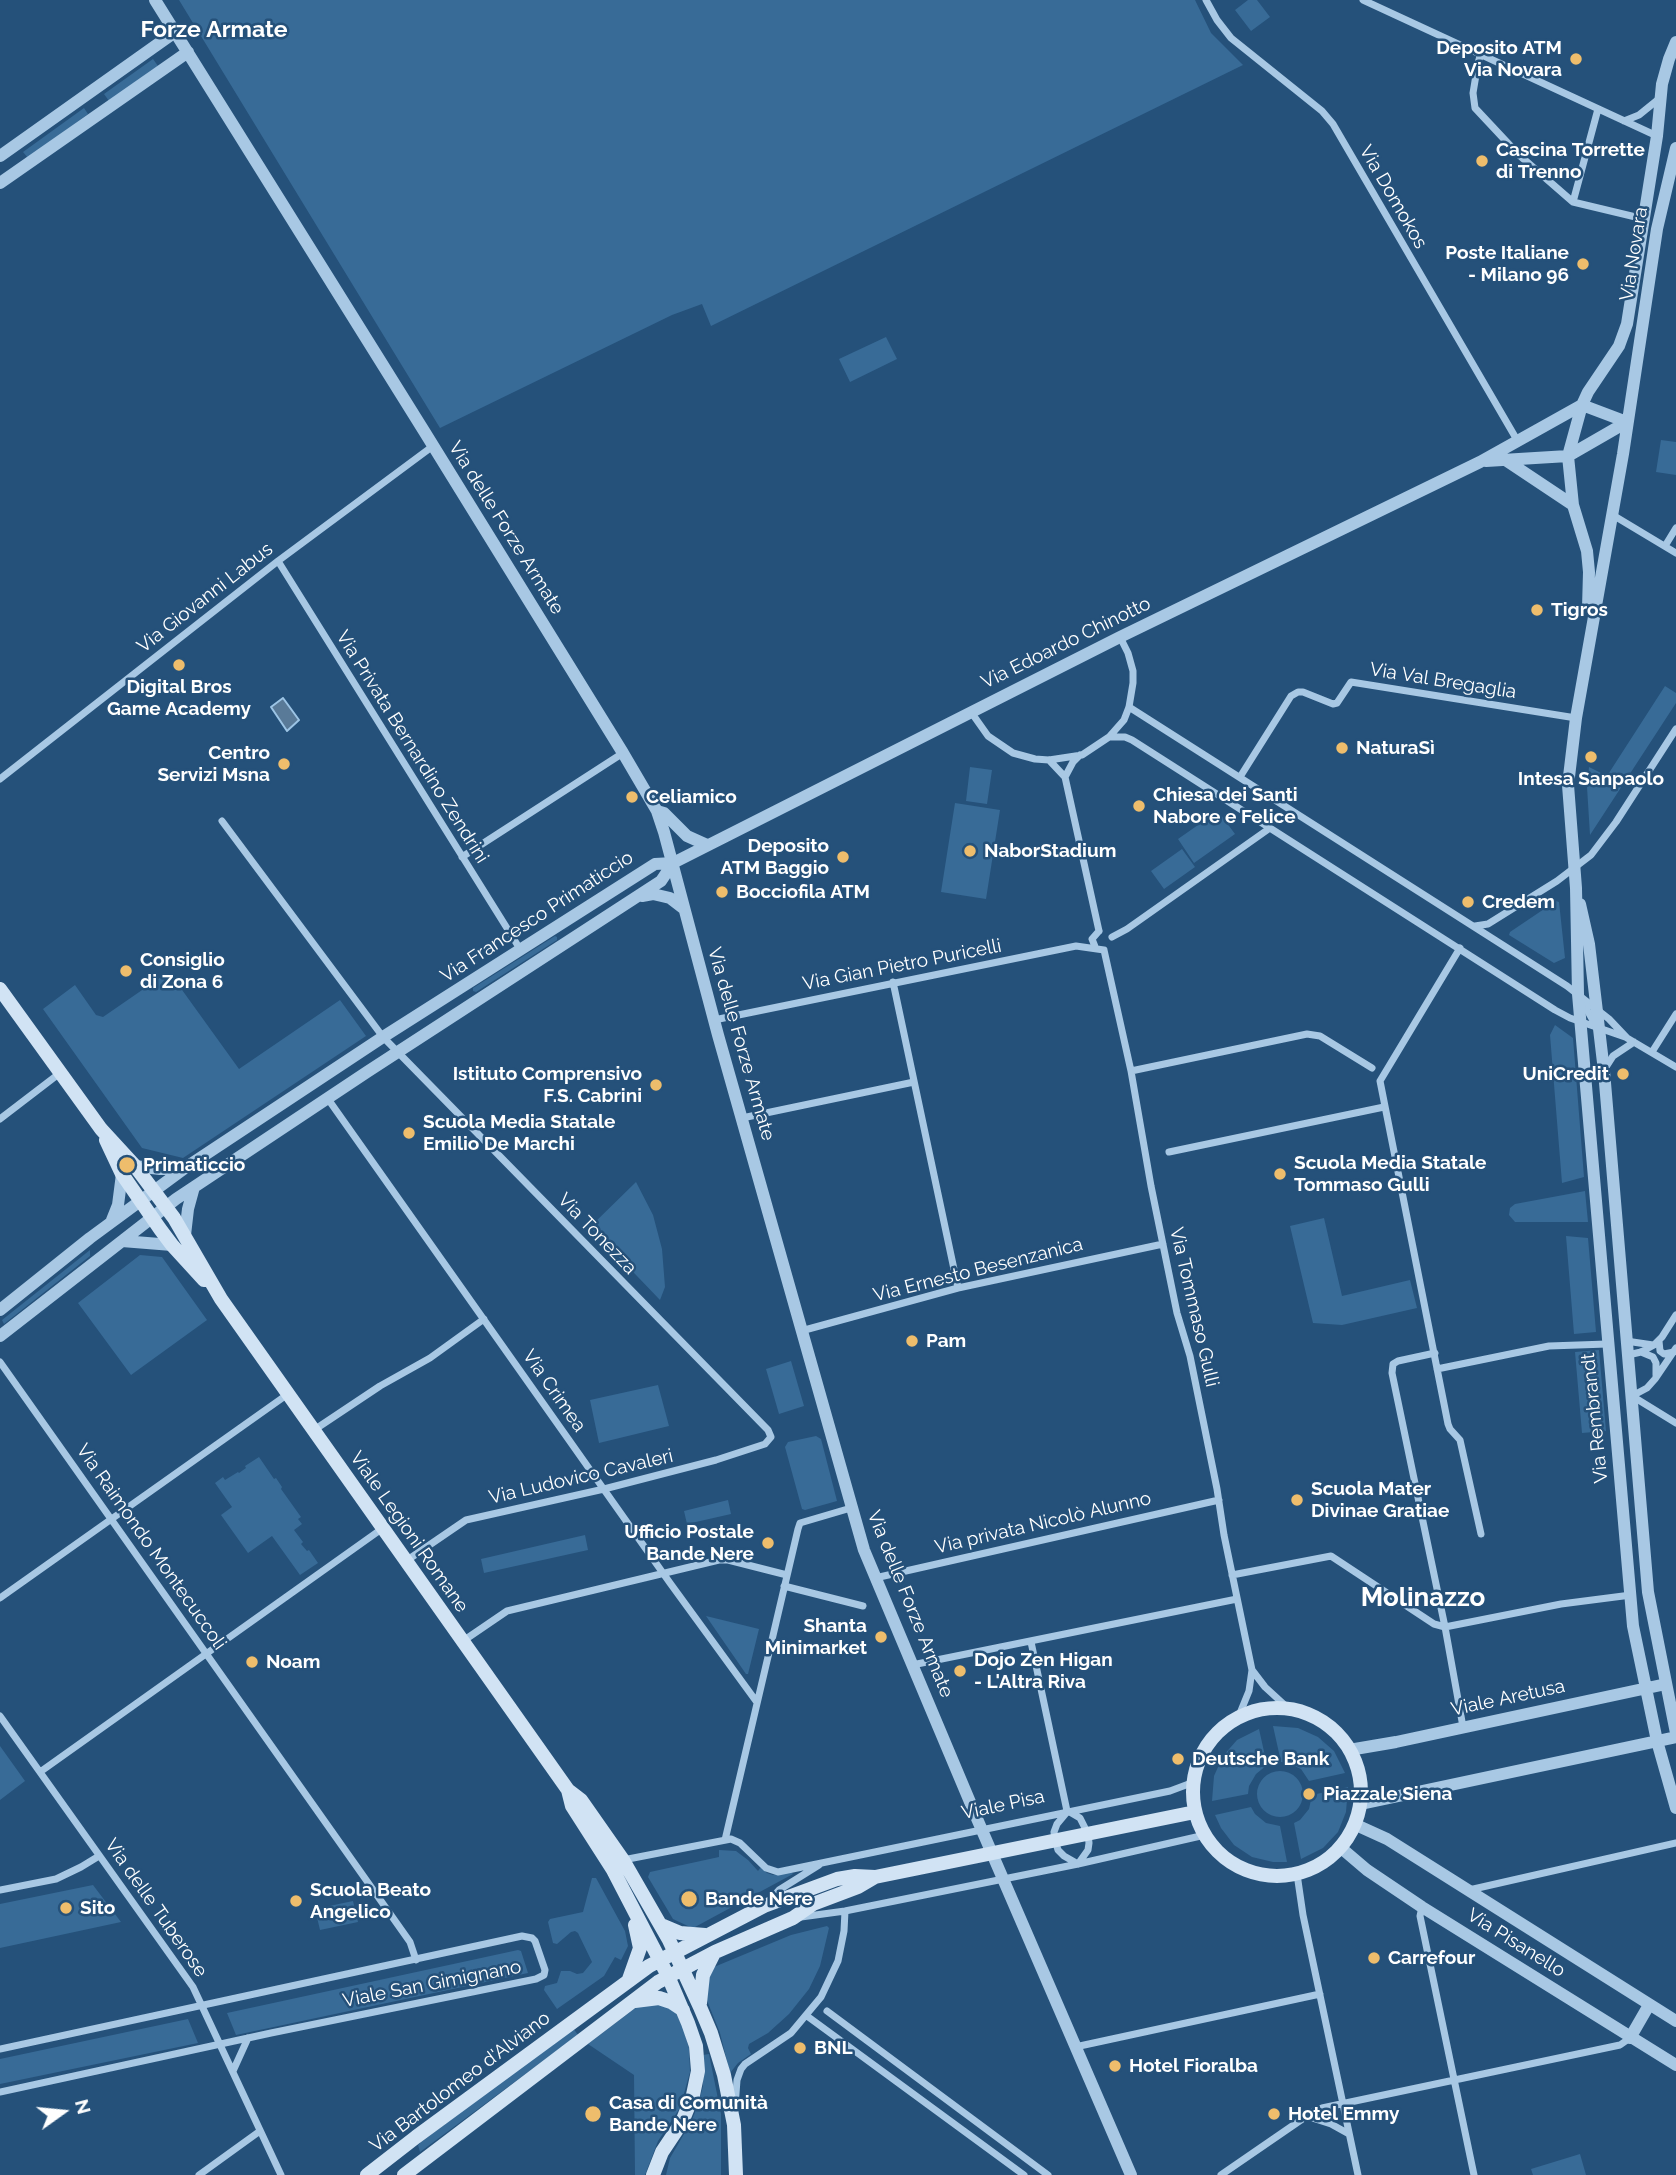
<!DOCTYPE html>
<meta charset="utf-8">
<style>
body{margin:0}
#map{position:relative;width:1676px;height:2175px;overflow:hidden;background:#25517a;font-family:Raleway,sans-serif}
canvas{display:block}
.north{position:absolute;left:28px;top:2077px;width:70px;height:70px;-webkit-text-stroke:5px #25517a;paint-order:stroke;rotate:75deg;font-size:19px;font-weight:700;line-height:28px;text-align:center;color:#fff}
.north::after{content:'';display:block;margin:auto;width:24px;height:32px;background:#fff;clip-path:polygon(50% 0,100% 100%,50% 72%,0 100%)}
</style>
<div id="map">
<canvas width="1676" height="2175"></canvas>
<div class="north">N</div>
</div>
<script>
const context = document.querySelector('canvas').getContext('2d');
context.lineJoin = 'round';
function paint(path, color) {
  context.fillStyle = color;
  context.fill(path, 'evenodd');
}
function shape(rows) {
  const path = new Path2D();
  for (const r of rows) {
    if (r.length === 3) {
      path.moveTo(r[0] + r[2], r[1]);
      path.arc(r[0], r[1], r[2], 0, 2 * Math.PI);
      continue;
    }
    path.moveTo(r[0], r[1]);
    for (let i = 2; i < r.length; i += 2) path.lineTo(r[i], r[i + 1]);
  }
  return path;
}
function trace(path, color, width, dash) {
  context.strokeStyle = color;
  context.lineWidth = width;
  context.lineCap = dash ? 'butt' : 'round';
  context.setLineDash(dash || []);
  context.stroke(path);
}
function label(font, color, halo, rows, align = 'center') {
  context.font = font + ' Raleway,sans-serif';
  context.lineWidth = 5;
  context.setLineDash([]);
  context.textBaseline = 'middle';
  context.strokeStyle = halo;
  context.fillStyle = color;
  for (const [text, x, y, turn = 0] of rows) {
    context.save();
    context.translate(x, y);
    context.rotate((+turn || 0) * Math.PI / 180);
    context.textAlign = isNaN(turn) ? turn : align;
    if (halo) context.strokeText(text, 0, 0);
    context.fillText(text, 0, 0);
    context.restore();
  }
}
paint(shape([
 [179,0,1195,0,1211,33,1243,65,711,326,702,304,672,315,440,428],
 [1248,0,1257,0,1270,17,1251,31,1235,10],
 [153,59,158,66,109,101,104,94],
 [84,108,88,114,28,158,23,152],
 [886,337,897,359,850,382,839,359],
 [1661,440,1676,442,1676,475,1656,472],
 [1665,686,1676,693,1676,703,1590,835,1587,787,1589,767,1607,776],
 [970,767,992,770,987,804,966,801],
 [955,803,1000,810,986,899,941,892],
 [1218,811,1235,834,1194,863,1178,839],
 [1182,849,1195,867,1164,889,1151,871],
 [1556,901,1559,902,1565,958,1554,963,1509,935,1510,932],
 [555,936,557,937,557,940,476,992,473,991,473,988],
 [172,976,239,1069,340,1000,366,1036,183,1158,142,1148,43,1009,75,985,96,1015,103,1017,161,977],
 [1555,1025,1573,1038,1584,1177,1562,1183,1550,1035],
 [636,1182,653,1215,662,1249,665,1287,660,1300,590,1227],
 [1585,1191,1588,1222,1515,1222,1509,1215,1510,1208,1515,1204],
 [1324,1218,1342,1296,1410,1280,1417,1308,1342,1325,1313,1323,1290,1226],
 [1566,1236,1588,1238,1596,1332,1574,1334],
 [90,1250,90,1256,4,1324,2,1320],
 [140,1255,162,1257,207,1320,131,1375,78,1303],
 [1599,1350,1606,1431,1582,1433,1575,1352],
 [791,1361,804,1406,779,1414,766,1369],
 [658,1385,669,1426,599,1443,590,1400],
 [816,1436,821,1439,837,1501,805,1510,802,1509,785,1447,788,1442],
 [259,1457,274,1479,276,1478,282,1487,281,1489,301,1517,298,1519,302,1524,294,1530,303,1542,301,1544,307,1551,309,1550,318,1563,300,1575,272,1536,248,1553,221,1515,232,1507,215,1483,223,1477,225,1480,238,1472,239,1473,246,1468,245,1466],
 [728,1500,731,1514,687,1524,684,1511],
 [585,1535,588,1550,484,1573,481,1559],
 [706,1616,759,1629,748,1674,746,1674],
 [1273,1726,1298,1728,1318,1737,1334,1751,1345,1773,1309,1781,1301,1769,1288,1763,1281,1762],
 [1259,1729,1267,1765,1256,1774,1249,1786,1248,1794,1212,1801,1214,1776,1223,1756,1237,1740],
 [0,1746,25,1781,0,1800],
 [1280,1794,23],
 [1348,1787,1346,1812,1338,1832,1323,1848,1301,1859,1294,1823,1300,1820,1309,1809,1312,1795],
 [1251,1807,1255,1814,1266,1823,1280,1826,1287,1862,1273,1862,1252,1857,1234,1845,1221,1828,1215,1815],
 [719,1850,736,1851,748,1860,758,1871,761,1867,767,1873,773,1875,791,1872,793,1874,695,1927,690,1927,673,1919,648,1877,650,1872,719,1857],
 [592,1878,596,1878,625,1931,628,1946,621,1960,615,1957,604,1976,557,2009,544,1990,545,1986,557,1983,561,1971,570,1971,577,1974,583,1973,592,1962,578,1933,575,1931,571,1932,557,1944,553,1943,548,1922,550,1919,583,1912],
 [93,1885,121,1922,0,1948,0,1904],
 [353,1901,358,1922,320,1930,315,1909],
 [827,1926,829,1928,820,1966,809,1989,789,2014,768,2033,749,2044,748,2048,751,2054,738,2063,730,2073,720,2033,702,1988,714,1967,791,1935],
 [518,1950,521,1951,528,1973,236,2035,227,2013],
 [656,1999,676,2013,683,2027,689,2048,690,2072,680,2108,658,2141,645,2175,635,2175,634,2075,588,2044,642,2003],
 [188,2019,198,2043,0,2084,0,2059],
 [573,2028,578,2035,420,2152,418,2145,420,2143],
 [709,2054,721,2114,721,2175,666,2175,670,2158,691,2122,698,2105,703,2086,703,2055],
 [1580,2154,1586,2175,1533,2175,1531,2169]
]), '#386b97');
const water = shape([
 [283,698,299,720,287,731,271,707,283,698]
]);
paint(water, '#597a98');
trace(water, '#9cc4e5', 2);
trace(shape([
 [1206,0,1217,20,1231,38,1322,111,1333,124,1517,440],
 [1363,0,1657,136],
 [1481,53,1478,63,1473,93,1475,108,1519,155,1573,202,1644,219],
 [1624,121,1639,115,1660,98],
 [1573,202,1598,109],
 [1611,514,1676,553],
 [1665,546,1676,528],
 [278,561,520,949],
 [1129,707,1567,986,1609,1019,1627,1038,1676,1067],
 [971,712,988,736,1013,753,1035,759,1049,760,1082,755,1109,737,1124,720,1129,707,1133,683,1133,671,1128,653,1120,637],
 [1109,737,1125,737,1132,740,1555,1010,1570,1018,1625,1037],
 [1049,760,1065,777,1099,931],
 [1065,777,1073,762,1080,755],
 [1240,777,1291,696,1298,692,1303,692,1333,704,1337,703,1351,682,1576,718],
 [0,779,278,561,433,446],
 [222,821,383,1037,768,1430,771,1437,765,1444,716,1460,604,1489,466,1520,406,1561],
 [462,857,623,753],
 [1475,926,1488,924,1557,881,1591,855,1616,822,1676,729],
 [1112,937,1127,929,1270,828],
 [1460,948,1380,1081,1448,1424,1450,1429,1460,1440,1481,1534],
 [1096,949,1092,939,1099,931],
 [1104,950,1131,1071,1151,1186,1177,1313,1190,1356,1217,1489,1224,1535,1252,1670,1249,1691,1238,1718],
 [893,982,958,1288],
 [1582,1001,1595,1024],
 [714,1020,1076,946,1104,950],
 [1652,1052,1676,1014],
 [1604,1070,1613,1056,1634,1042],
 [1131,1071,1307,1034,1320,1036,1372,1068],
 [328,1099,670,1583,756,1701],
 [742,1118,914,1082],
 [0,1119,60,1073],
 [1169,1152,1384,1107],
 [801,1331,958,1288,1163,1244],
 [1626,1341,1653,1345],
 [1659,1341,1660,1351,1664,1354,1674,1352],
 [1676,1348,1655,1379,1647,1388,1632,1396,1676,1423],
 [1641,1352,1653,1357,1656,1363,1656,1375],
 [1435,1353,1398,1361,1393,1364,1392,1373,1445,1627,1463,1727],
 [1628,1355,1641,1352,1654,1345,1662,1337,1676,1315],
 [0,1362,410,1942,416,1960],
 [1437,1369,1549,1346,1607,1344],
 [314,1430,380,1386,430,1358,484,1319],
 [1232,1575,1331,1556,1434,1624,1445,1627,1561,1604,1631,1595],
 [875,1578,1219,1500],
 [784,1586,863,1606],
 [0,1598,288,1394],
 [463,1641,507,1611,719,1560,728,1560,787,1575],
 [1031,1642,1067,1811],
 [912,1665,1237,1599],
 [1252,1670,1265,1687,1289,1709],
 [0,1716,193,1987,281,2175],
 [40,1772,383,1528],
 [1068,1811,1080,1818,1088,1834,1089,1843,1088,1850,1078,1864],
 [1067,1812,1057,1824,1054,1832,1055,1840,1058,1850,1064,1856,1078,1864],
 [725,1840,798,1529,800,1523,851,1508],
 [623,1860,731,1839,740,1843,766,1868,778,1872,1170,1791,1194,1782],
 [1297,1874,1303,1915,1358,2175],
 [0,1890,56,1879,81,1867,99,1856],
 [1469,1890,1676,1843],
 [769,1901,779,1890,819,1865],
 [1422,1907,1420,1916,1474,2175],
 [801,1917,845,1911,1078,1864,1205,1835],
 [827,2011,1048,2175],
 [807,2016,1024,2175],
 [1075,2047,1320,1994],
 [0,2049,522,1936,532,1938,535,1941,545,1970,544,1975,536,1979,271,2033,0,2092],
 [233,2071,248,2038],
 [735,2107,737,2080,741,2069,745,2064,791,2033,821,1997,838,1961,844,1931,845,1911],
 [1306,2116,1331,2124,1349,2134],
 [199,2175,260,2131],
 [1221,2175,1314,2111,1322,2108,1620,2045,1630,2038]
]), '#a8c8e4', 7);
trace(shape([
 [155,0,424,431,623,753,657,811,664,832,718,1035,864,1550,978,1821,1131,2175],
 [1676,148,1657,229,1623,454,1576,718,1568,785,1576,888,1578,994,1633,1626,1657,1741,1676,1808],
 [0,156,175,32],
 [0,183,188,52],
 [1504,459,1573,505],
 [1486,461,1568,456,1627,422],
 [1588,608,1589,572,1587,551,1573,505,1568,456,1582,405,1588,392,1619,346,1627,324,1657,136,1662,84,1669,59,1676,42],
 [657,811,664,813,687,836,707,845],
 [642,896,653,894,670,898,683,908],
 [1580,904,1589,944,1604,1071,1648,1592,1676,1733],
 [135,1166,160,1169,185,1168],
 [112,1220,118,1205,122,1174],
 [185,1235,188,1209,194,1187],
 [122,1241,172,1245],
 [0,1310,90,1238,185,1168,383,1037,655,864,673,863,1120,637,1480,462,1582,405,1627,422],
 [0,1336,176,1199,367,1072,661,881,673,863],
 [1349,1750,1396,1742,1666,1684],
 [1361,1804,1676,1737],
 [1354,1824,1387,1839,1676,2021],
 [1340,1847,1367,1870,1422,1907,1676,2065],
 [1630,2038,1649,2005]
]), '#a8c8e4', 12);
trace(shape([
 [0,989,101,1129,135,1166,174,1218,221,1299,568,1790,572,1806,613,1870,668,1976,688,2023,696,2046,698,2071,693,2095,682,2122,662,2152,653,2175],
 [106,1140,122,1174,160,1229,172,1245,204,1280],
 [1277,1792,84],
 [568,1790,581,1800,623,1860,669,1940,700,2007,711,2033,724,2075,734,2125,736,2175],
 [661,1925,680,1933,705,1935],
 [629,1979,640,1948,635,1925],
 [635,2001,659,1998,671,2002,683,2010],
 [700,2003,703,1975,714,1953],
 [367,2175,416,2137,649,1966,764,1906,837,1879,855,1876,875,1877,1195,1812],
 [404,2175,658,1982,715,1952,793,1918,813,1904,858,1887,875,1877]
]), '#d1e3f4', 14);
for (const [x, y, r, color] of [
 [1576,59,7,"#eebd6c"],
 [1482,161,7,"#eebd6c"],
 [1583,264,7,"#eebd6c"],
 [1537,610,7,"#eebd6c"],
 [179,665,7,"#eebd6c"],
 [1342,748,7,"#eebd6c"],
 [1591,757,7,"#eebd6c"],
 [284,764,7,"#eebd6c"],
 [632,797,7,"#eebd6c"],
 [1139,806,7,"#eebd6c"],
 [970,851,7,"#eebd6c"],
 [843,857,7,"#eebd6c"],
 [722,892,7,"#eebd6c"],
 [1468,902,7,"#eebd6c"],
 [126,971,7,"#eebd6c"],
 [1623,1074,7,"#eebd6c"],
 [656,1085,7,"#eebd6c"],
 [409,1133,7,"#eebd6c"],
 [127,1165,9,"#eebd6c"],
 [1280,1174,7,"#eebd6c"],
 [912,1341,7,"#eebd6c"],
 [1297,1500,7,"#eebd6c"],
 [768,1543,7,"#eebd6c"],
 [881,1637,7,"#eebd6c"],
 [252,1662,7,"#eebd6c"],
 [960,1671,7,"#eebd6c"],
 [1178,1759,7,"#eebd6c"],
 [1309,1794,7,"#eebd6c"],
 [689,1899,9,"#eebd6c"],
 [296,1901,7,"#eebd6c"],
 [66,1908,7,"#eebd6c"],
 [1374,1958,7,"#eebd6c"],
 [800,2048,7,"#eebd6c"],
 [1115,2066,7,"#eebd6c"],
 [593,2114,9,"#eebd6c"],
 [1274,2114,7,"#eebd6c"]
]) {
  const dot = new Path2D();
  dot.arc(x, y, r, 0, 2 * Math.PI);
  context.fillStyle = color;
  context.fill(dot);
  trace(dot, '#25517a', 2.5);
}
label('bold 19px', '#fff', '#25517a', [
 ["Deposito ATM",1562,48,"right"],
 ["Via Novara",1562,70,"right"],
 ["Cascina Torrette",1496,150],
 ["di Trenno",1496,172],
 ["Poste Italiane",1569,253,"right"],
 ["- Milano 96",1569,275,"right"],
 ["Tigros",1551,610],
 ["Digital Bros",179,687,"center"],
 ["Game Academy",179,709,"center"],
 ["NaturaSì",1356,748],
 ["Centro",270,753,"right"],
 ["Servizi Msna",270,775,"right"],
 ["Intesa Sanpaolo",1591,779,"center"],
 ["Chiesa dei Santi",1153,795],
 ["Nabore e Felice",1153,817],
 ["Celiamico",646,797],
 ["Deposito",829,846,"right"],
 ["ATM Baggio",829,868,"right"],
 ["NaborStadium",984,851],
 ["Bocciofila ATM",736,892],
 ["Credem",1482,902],
 ["Consiglio",140,960],
 ["di Zona 6",140,982],
 ["Istituto Comprensivo",642,1074,"right"],
 ["F.S. Cabrini",642,1096,"right"],
 ["UniCredit",1609,1074,"right"],
 ["Scuola Media Statale",423,1122],
 ["Emilio De Marchi",423,1144],
 ["Scuola Media Statale",1294,1163],
 ["Tommaso Gulli",1294,1185],
 ["Primaticcio",143,1165],
 ["Pam",926,1341],
 ["Scuola Mater",1311,1489],
 ["Divinae Gratiae",1311,1511],
 ["Ufficio Postale",754,1532,"right"],
 ["Bande Nere",754,1554,"right"],
 ["Shanta",867,1626,"right"],
 ["Minimarket",867,1648,"right"],
 ["Dojo Zen Higan",974,1660],
 ["- L'Altra Riva",974,1682],
 ["Noam",266,1662],
 ["Deutsche Bank",1192,1759],
 ["Piazzale Siena",1323,1794],
 ["Scuola Beato",310,1890],
 ["Angelico",310,1912],
 ["Bande Nere",705,1899],
 ["Sito",80,1908],
 ["Carrefour",1388,1958],
 ["BNL",814,2048],
 ["Hotel Fioralba",1129,2066],
 ["Casa di Comunità",609,2103],
 ["Bande Nere",609,2125],
 ["Hotel Emmy",1288,2114]
], 'left');
label('19px', '#fff', '#25517a', [
 ["Via Domokos",1393,197,60],
 ["Via Novara",1634,254,-81],
 ["Via delle Forze Armate",506,528,58],
 ["Via Giovanni Labus",205,598,-38],
 ["Via Edoardo Chinotto",1066,643,-26],
 ["Via Val Bregaglia",1443,681,9],
 ["Via Privata Bernardino Zendrini",412,747,58],
 ["Via Francesco Primaticcio",537,917,-33],
 ["Via Gian Pietro Puricelli",902,965,-11],
 ["Via delle Forze Armate",741,1044,74],
 ["Via Tonezza",597,1234,46],
 ["Via Ernesto Besenzanica",978,1270,-14],
 ["Via Tommaso Gulli",1194,1307,77],
 ["Via Crimea",554,1391,55],
 ["Via Rembrandt",1595,1418,-96],
 ["Via Ludovico Cavaleri",581,1477,-13],
 ["Via privata Nicolò Alunno",1043,1523,-13],
 ["Viale Legioni Romane",409,1532,55],
 ["Via Raimondo Montecuccoli",151,1547,55],
 ["Via delle Forze Armate",910,1604,68],
 ["Viale Aretusa",1508,1698,-12],
 ["Viale Pisa",1003,1805,-12],
 ["Via delle Tuberose",156,1908,55],
 ["Via Pisanello",1516,1943,32],
 ["Viale San Gimignano",432,1984,-11],
 ["Via Bartolomeo d'Alviano",460,2082,-37]
]);
label('bold 23px', '#fff', '#25517a', [
 ["Forze Armate",214,30]
]);
label('bold 26px', '#fff', '#25517a', [
 ["Molinazzo",1423,1598]
]);
</script>
